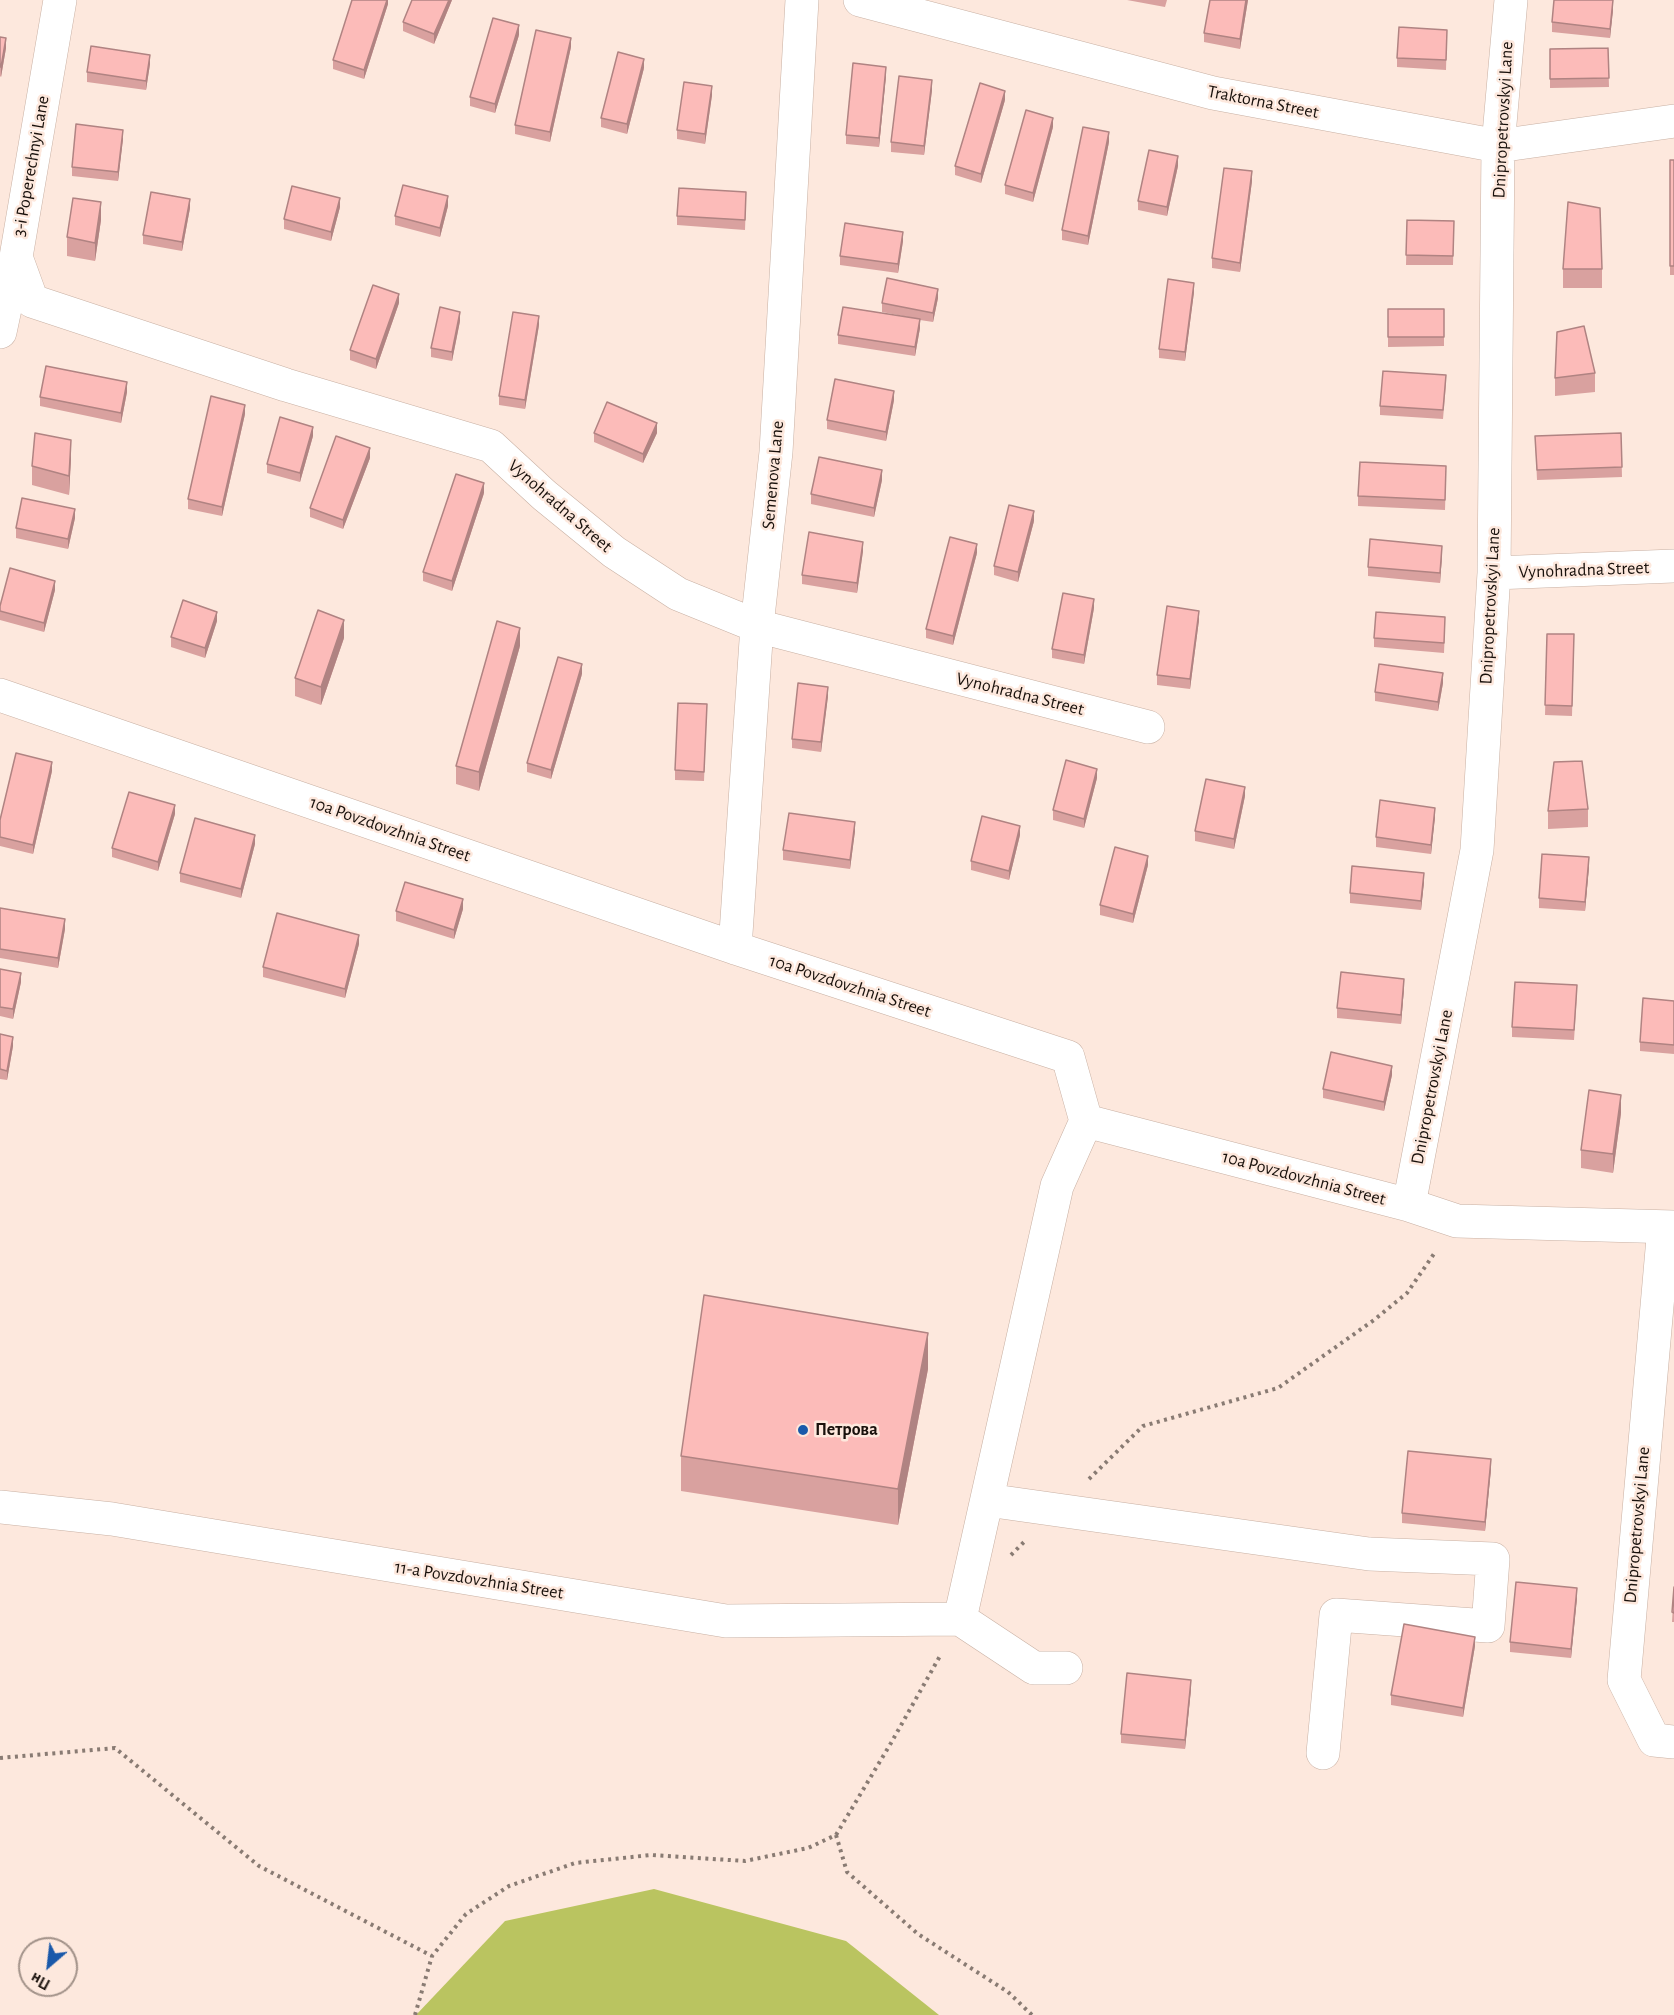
<!DOCTYPE html>
<meta charset="utf-8">
<style>
body{margin:0}
#map{position:relative;width:1674px;height:2015px;overflow:hidden;background:#fde8dd;font-family:"Alegreya Sans",sans-serif}
canvas{display:block}
.north{position:absolute;left:18px;top:1937px;width:60px;height:60px;box-sizing:border-box;background:#fde8dd;border:2px solid #a29289;border-radius:50%;rotate:208deg;font-size:16px;font-weight:700;line-height:24px;text-align:center;color:#19110c}
.north::after{content:'';display:block;margin:auto;width:21px;height:27px;background:#1a59aa;clip-path:polygon(50% 0,100% 100%,50% 72%,0 100%)}
</style>
<div id="map">
<canvas width="1674" height="2015"></canvas>
<div class="north">Пн</div>
</div>
<script>
const context = document.querySelector('canvas').getContext('2d');
context.lineJoin = 'round';
function paint(path, color) {
  context.fillStyle = color;
  context.fill(path, 'evenodd');
}
function shape(rows) {
  const path = new Path2D();
  for (const r of rows) {
    path.moveTo(r[0], r[1]);
    for (let i = 2; i < r.length; i += 2) path.lineTo(r[i], r[i + 1]);
  }
  return path;
}
function trace(path, color, width, dash) {
  context.strokeStyle = color;
  context.lineWidth = width;
  context.lineCap = dash ? 'butt' : 'round';
  context.setLineDash(dash || []);
  context.stroke(path);
}
function label(font, color, halo, rows, align = 'center') {
  context.font = font + ' "Alegreya Sans",sans-serif';
  context.lineWidth = 5;
  context.setLineDash([]);
  context.textBaseline = 'middle';
  context.strokeStyle = halo;
  context.fillStyle = color;
  for (const [text, x, y, turn = 0] of rows) {
    context.save();
    context.translate(x, y);
    context.rotate((+turn || 0) * Math.PI / 180);
    context.textAlign = isNaN(turn) ? turn : align;
    if (halo) context.strokeText(text, 0, 0);
    context.fillText(text, 0, 0);
    context.restore();
  }
}
paint(shape([
 [654,1889,846,1941,939,2015,416,2015,505,1921]
]), '#bac460');
const minor = shape([
 [860,0,1213,93,1498,146,1674,121],
 [16,257,32,301,286,385,491,446,544,495,614,552,678,594,757,626,1148,727],
 [0,332,16,257,60,0],
 [1494,573,1674,566],
 [0,695,735,948,1068,1057,1086,1121,1409,1205,1457,1221,1674,1227],
 [735,948,757,626,776,452,802,0],
 [1409,1205,1477,850,1494,573,1498,146,1511,0],
 [1664,1227,1624,1680,1654,1740,1674,1742],
 [987,1500,1369,1554,1493,1559,1488,1626,1336,1615,1323,1753],
 [0,1507,112,1519,726,1621,960,1619],
 [1066,1668,1034,1668,960,1619,1057,1186,1086,1121]
]);
trace(minor, '#c8b0a3', 34);
trace(shape([
 [1089,1479,1143,1426,1278,1388,1374,1320,1407,1293,1436,1251],
 [1011,1555,1025,1541],
 [0,1758,115,1748,259,1866,432,1956],
 [836,1835,847,1872,918,1934,1008,1992,1032,2015],
 [415,2015,432,1956,466,1914,509,1886,575,1863,651,1855,745,1861,808,1848,836,1835,891,1743,940,1656]
]), '#897b73', 4, [3, 4.5]);
trace(minor, '#fff', 33);
paint(shape([
 [388,0,388,4,364,79,333,69,333,60],
 [452,0,434,44,403,31,403,22],
 [1127,0,1167,0,1165,7],
 [1210,0,1248,0,1240,49,1204,42,1204,33],
 [1613,10,1610,38,1552,32,1552,22],
 [1447,30,1446,70,1397,67,1397,58],
 [519,35,495,113,470,106,470,97],
 [0,37,6,48,1,77,0,76],
 [571,47,550,142,515,134,515,125],
 [1608,48,1609,87,1550,88,1550,49],
 [150,64,146,90,87,82,87,72],
 [644,68,627,134,601,127,601,118],
 [886,76,879,147,846,144,846,135],
 [932,90,924,155,891,152,891,142],
 [712,95,705,144,677,139,677,130],
 [1005,100,981,183,955,175,955,166],
 [1053,127,1033,202,1005,194,1005,185],
 [123,139,118,181,72,176,72,167],
 [1109,142,1088,245,1062,240,1062,230],
 [1670,160,1674,160,1674,275,1670,275],
 [1178,166,1167,216,1138,210,1138,201],
 [1252,181,1240,272,1212,268,1212,258],
 [746,201,745,230,677,225,677,216],
 [448,206,440,237,395,225,395,216],
 [340,207,331,241,284,229,284,219],
 [190,208,182,251,143,244,143,235],
 [101,220,95,261,67,256,67,237],
 [1407,220,1454,221,1453,265,1406,265],
 [903,241,898,273,840,265,840,256],
 [1563,269,1602,269,1602,288,1563,288],
 [1194,292,1185,361,1159,358,1159,349],
 [938,298,933,322,920,320,920,328,915,356,838,344,838,335,908,317,882,312,882,303],
 [399,303,376,369,350,360,350,350],
 [1388,309,1444,309,1444,346,1388,347],
 [460,321,452,361,431,357,431,348],
 [539,325,525,409,499,405,499,396],
 [1595,373,1595,392,1555,396,1555,378],
 [1446,384,1443,419,1380,415,1380,406],
 [127,392,121,423,40,406,40,397],
 [894,400,886,441,827,429,827,420],
 [245,414,222,516,188,509,188,499],
 [594,433,657,433,643,463,594,442],
 [1621,433,1622,477,1537,480,1535,436],
 [313,436,300,482,267,473,267,464],
 [71,458,69,495,32,485,32,466],
 [370,458,343,529,310,517,310,508],
 [1446,476,1445,510,1358,506,1358,496],
 [882,480,874,517,811,504,811,494],
 [484,493,452,591,423,581,423,572],
 [75,518,68,549,16,538,16,528],
 [1034,521,1018,582,994,575,994,566],
 [863,551,857,593,802,584,802,575],
 [977,553,953,645,926,638,926,629],
 [1442,555,1440,583,1368,576,1368,567],
 [55,590,44,632,0,620,0,606],
 [1094,608,1084,664,1052,658,1052,649],
 [1199,620,1190,689,1157,685,1157,675],
 [217,621,205,658,171,647,171,637],
 [1445,627,1444,653,1374,647,1374,638],
 [1547,634,1574,634,1572,716,1545,715],
 [344,638,321,705,295,696,295,678],
 [520,646,479,791,456,784,456,766],
 [582,674,551,779,527,772,527,763],
 [1443,683,1438,711,1375,701,1375,692],
 [828,696,821,752,792,748,792,739],
 [707,704,704,781,675,780,675,770],
 [52,771,33,854,0,846,0,820],
 [1097,778,1084,828,1053,820,1053,810],
 [1245,796,1234,849,1195,841,1195,831],
 [1588,809,1588,827,1548,829,1548,811],
 [175,814,158,871,112,857,112,848],
 [1435,817,1431,854,1376,847,1376,837],
 [855,831,850,869,783,860,783,850],
 [1020,835,1009,880,971,870,971,861],
 [255,844,241,898,180,882,180,873],
 [1148,865,1133,923,1100,915,1100,905],
 [1589,867,1585,911,1539,908,1539,898],
 [1424,882,1421,910,1350,903,1350,893],
 [0,908,65,929,58,968,0,958],
 [463,909,454,939,396,921,396,911],
 [359,944,345,998,263,977,263,967],
 [0,969,21,982,13,1019,0,1016],
 [1404,988,1401,1024,1337,1018,1337,1008],
 [1577,994,1574,1040,1512,1037,1512,1027],
 [1674,1001,1674,1054,1640,1051,1640,1042],
 [0,1034,13,1046,7,1080,0,1079],
 [1392,1075,1384,1111,1323,1098,1323,1089],
 [1621,1113,1613,1173,1581,1168,1581,1150],
 [928,1369,898,1525,681,1491,681,1456],
 [1491,1469,1485,1531,1402,1523,1402,1513],
 [1674,1587,1674,1622,1672,1622],
 [1577,1598,1571,1658,1510,1652,1510,1642],
 [1475,1646,1463,1717,1391,1705,1391,1695],
 [1191,1689,1185,1749,1121,1743,1121,1734]
]), '#d9a19f');
paint(shape([
 [387,0,388,0,388,4,364,79,364,70],
 [449,0,452,0,434,44,434,34],
 [1246,0,1248,0,1240,49,1240,39],
 [1613,0,1613,10,1610,38,1610,29],
 [519,25,519,35,495,113,495,104],
 [6,38,6,48,1,77,1,67],
 [571,38,571,47,550,142,550,132],
 [150,55,150,64,146,90,146,81],
 [644,59,644,68,627,134,627,124],
 [886,67,886,76,879,147,879,138],
 [932,80,932,90,924,155,924,146],
 [712,86,712,95,705,144,705,134],
 [1005,91,1005,100,981,183,981,174],
 [1053,118,1053,127,1033,202,1033,193],
 [123,130,123,139,118,181,118,172],
 [1109,132,1109,142,1088,245,1088,236],
 [1178,156,1178,166,1167,216,1167,207],
 [1252,171,1252,181,1240,272,1240,263],
 [448,196,448,206,440,237,440,228],
 [340,198,340,207,331,241,331,232],
 [190,199,190,208,182,251,182,242],
 [101,202,101,220,95,261,95,243],
 [903,232,903,241,898,273,898,264],
 [1194,283,1194,292,1185,361,1185,352],
 [938,289,938,298,933,322,933,313],
 [399,294,399,303,376,369,376,359],
 [460,312,460,321,452,361,452,352],
 [539,316,539,325,525,409,525,400],
 [920,319,920,328,915,356,915,347],
 [127,382,127,392,121,423,121,413],
 [894,391,894,400,886,441,886,432],
 [245,405,245,414,222,516,222,507],
 [657,423,657,433,643,463,643,454],
 [313,427,313,436,300,482,300,473],
 [71,440,71,458,69,495,69,476],
 [370,448,370,458,343,529,343,520],
 [882,470,882,480,874,517,874,508],
 [484,483,484,493,452,591,452,581],
 [75,509,75,518,68,549,68,539],
 [1034,511,1034,521,1018,582,1018,572],
 [863,542,863,551,857,593,857,583],
 [977,544,977,553,953,645,953,636],
 [1442,546,1442,555,1440,583,1440,573],
 [55,581,55,590,44,632,44,623],
 [1094,599,1094,608,1084,664,1084,655],
 [1199,611,1199,620,1190,689,1190,679],
 [217,612,217,621,205,658,205,648],
 [344,620,344,638,321,705,321,687],
 [520,628,520,646,479,791,479,772],
 [582,664,582,674,551,779,551,770],
 [1443,673,1443,683,1438,711,1438,702],
 [828,687,828,696,821,752,821,742],
 [52,762,52,771,33,854,33,845],
 [1097,769,1097,778,1084,828,1084,819],
 [1245,787,1245,796,1234,849,1234,839],
 [175,805,175,814,158,871,158,862],
 [1435,808,1435,817,1431,854,1431,845],
 [855,822,855,831,850,869,850,860],
 [1020,826,1020,835,1009,880,1009,871],
 [255,835,255,844,241,898,241,889],
 [1148,856,1148,865,1133,923,1133,914],
 [1589,857,1589,867,1585,911,1585,902],
 [1424,873,1424,882,1421,910,1421,901],
 [463,899,463,909,454,939,454,930],
 [65,919,65,929,58,968,58,958],
 [359,935,359,944,345,998,345,989],
 [21,973,21,982,13,1019,13,1009],
 [1404,979,1404,988,1401,1024,1401,1015],
 [13,1037,13,1046,7,1080,7,1071],
 [1392,1066,1392,1075,1384,1111,1384,1102],
 [1621,1095,1621,1113,1613,1173,1613,1154],
 [928,1333,928,1369,898,1525,898,1489],
 [1491,1459,1491,1469,1485,1531,1485,1522],
 [1577,1588,1577,1598,1571,1658,1571,1649],
 [1475,1637,1475,1646,1463,1717,1463,1708],
 [1191,1680,1191,1689,1185,1749,1185,1740]
]), '#b08382');
const building = shape([
 [352,0,387,0,364,70,333,60,352,0],
 [412,0,449,0,434,34,403,22,412,0],
 [1210,0,1246,0,1240,39,1204,33,1210,0],
 [1554,0,1613,0,1610,29,1552,22,1554,0],
 [493,18,519,25,495,104,470,97,493,18],
 [1399,27,1447,30,1446,60,1397,58,1399,27],
 [536,30,571,38,550,132,515,125,536,30],
 [0,37,6,38,1,67,0,67,0,37],
 [91,46,150,55,146,81,87,72,91,46],
 [1608,48,1609,78,1550,79,1550,49,1608,48],
 [618,52,644,59,627,124,601,118,618,52],
 [853,63,886,67,879,138,846,135,853,63],
 [899,76,932,80,924,146,891,142,899,76],
 [684,82,712,86,705,134,677,130,684,82],
 [980,83,1005,91,981,174,955,166,980,83],
 [1026,110,1053,118,1033,193,1005,185,1026,110],
 [76,124,123,130,118,172,72,167,76,124],
 [1083,127,1109,132,1088,236,1062,230,1083,127],
 [1149,150,1178,156,1167,207,1138,201,1149,150],
 [1670,160,1674,160,1674,266,1670,266,1670,160],
 [1224,168,1252,171,1240,263,1212,258,1224,168],
 [403,185,448,196,440,228,395,216,403,185],
 [292,186,340,198,331,232,284,219,292,186],
 [679,188,746,192,745,220,677,216,679,188],
 [151,192,190,199,182,242,143,235,151,192],
 [73,198,101,202,95,243,67,237,73,198],
 [1568,202,1600,208,1602,269,1563,269,1568,202],
 [1407,220,1454,221,1453,256,1406,255,1407,220],
 [845,223,903,232,898,264,840,256,845,223],
 [887,278,938,289,933,313,882,303,887,278],
 [1168,279,1194,283,1185,352,1159,349,1168,279],
 [373,285,399,294,376,359,350,350,373,285],
 [440,307,460,312,452,352,431,348,440,307],
 [843,307,920,319,915,347,838,335,843,307],
 [1388,309,1444,309,1444,337,1388,337,1388,309],
 [513,312,539,316,525,400,499,396,513,312],
 [1584,326,1595,373,1555,378,1557,332,1584,326],
 [46,366,127,382,121,413,40,397,46,366],
 [1383,371,1446,375,1443,410,1380,406,1383,371],
 [835,379,894,391,886,432,827,420,835,379],
 [211,396,245,405,222,507,188,499,211,396],
 [607,402,657,423,643,454,594,433,607,402],
 [280,417,313,427,300,473,267,464,280,417],
 [35,433,71,440,69,476,32,466,35,433],
 [1621,433,1622,467,1537,470,1535,436,1621,433],
 [336,436,370,448,343,520,310,508,336,436],
 [819,457,882,470,874,508,811,494,819,457],
 [1360,462,1446,466,1445,500,1358,496,1360,462],
 [456,474,484,483,452,581,423,572,456,474],
 [22,498,75,509,68,539,16,528,22,498],
 [1009,505,1034,511,1018,572,994,566,1009,505],
 [809,532,863,542,857,583,802,575,809,532],
 [950,537,977,544,953,636,926,629,950,537],
 [1370,539,1442,546,1440,573,1368,567,1370,539],
 [10,568,55,581,44,623,0,611,0,606,10,568],
 [1063,593,1094,599,1084,655,1052,649,1063,593],
 [183,600,217,612,205,648,171,637,183,600],
 [1167,606,1199,611,1190,679,1157,675,1167,606],
 [318,610,344,620,321,687,295,678,318,610],
 [1376,612,1445,617,1444,643,1374,638,1376,612],
 [497,621,520,628,479,772,456,766,497,621],
 [1547,634,1574,634,1572,706,1545,705,1547,634],
 [558,657,582,664,551,770,527,763,558,657],
 [1379,664,1443,673,1438,702,1375,692,1379,664],
 [798,683,828,687,821,742,792,739,798,683],
 [678,703,707,704,704,772,675,770,678,703],
 [16,753,52,762,33,845,0,837,0,820,16,753],
 [1066,760,1097,769,1084,819,1053,810,1066,760],
 [1582,761,1588,809,1548,811,1554,762,1582,761],
 [1206,779,1245,787,1234,839,1195,831,1206,779],
 [129,792,175,805,158,862,112,848,129,792],
 [1380,800,1435,808,1431,845,1376,837,1380,800],
 [789,813,855,822,850,860,783,850,789,813],
 [982,816,1020,826,1009,871,971,861,982,816],
 [195,818,255,835,241,889,180,873,195,818],
 [1115,847,1148,856,1133,914,1100,905,1115,847],
 [1542,854,1589,857,1585,902,1539,898,1542,854],
 [1352,866,1424,873,1421,901,1350,893,1352,866],
 [405,882,463,899,454,930,396,911,405,882],
 [0,908,65,919,58,958,0,949,0,908],
 [277,913,359,935,345,989,263,967,277,913],
 [0,969,21,973,13,1009,0,1007,0,969],
 [1341,972,1404,979,1401,1015,1337,1008,1341,972],
 [1515,982,1577,985,1574,1030,1512,1027,1515,982],
 [1643,998,1674,1001,1674,1045,1640,1042,1643,998],
 [0,1034,13,1037,7,1071,0,1069,0,1034],
 [1331,1052,1392,1066,1384,1102,1323,1089,1331,1052],
 [1589,1090,1621,1095,1613,1154,1581,1150,1589,1090],
 [704,1295,928,1333,898,1489,681,1456,704,1295],
 [1408,1451,1491,1459,1485,1522,1402,1513,1408,1451],
 [1516,1582,1577,1588,1571,1649,1510,1642,1516,1582],
 [1674,1587,1674,1613,1672,1612,1674,1587],
 [1404,1624,1475,1637,1463,1708,1391,1695,1404,1624],
 [1127,1673,1191,1680,1185,1740,1121,1734,1127,1673]
]);
paint(building, '#fcbbb9');
trace(building, '#b08382', 1.5);
for (const [x, y, r, color] of [
 [803,1430,6,"#1a59aa"]
]) {
  const dot = new Path2D();
  dot.arc(x, y, r, 0, 2 * Math.PI);
  context.fillStyle = color;
  context.fill(dot);
  trace(dot, '#fde8dd', 2);
}
label('18px', '#19110c', '#fde8dd', [
 ["Traktorna Street",1263,102,11],
 ["Dnipropetrovskyi Lane",1503,120,-87],
 ["3-i Poperechnyi Lane",31,166,-80],
 ["Semenova Lane",773,475,-85],
 ["Vynohradna Street",560,506,41],
 ["Vynohradna Street",1584,570,-2],
 ["Dnipropetrovskyi Lane",1490,606,-87],
 ["Vynohradna Street",1020,694,14],
 ["10a Povzdovzhnia Street",390,829,19],
 ["10a Povzdovzhnia Street",850,986,18],
 ["Dnipropetrovskyi Lane",1432,1087,-79],
 ["10a Povzdovzhnia Street",1304,1178,15],
 ["Dnipropetrovskyi Lane",1637,1525,-85],
 ["11-a Povzdovzhnia Street",479,1580,9]
]);
label('bold 18px', '#19110c', '#fde8dd', [
 ["Петрова",815,1430]
], 'left');
</script>
